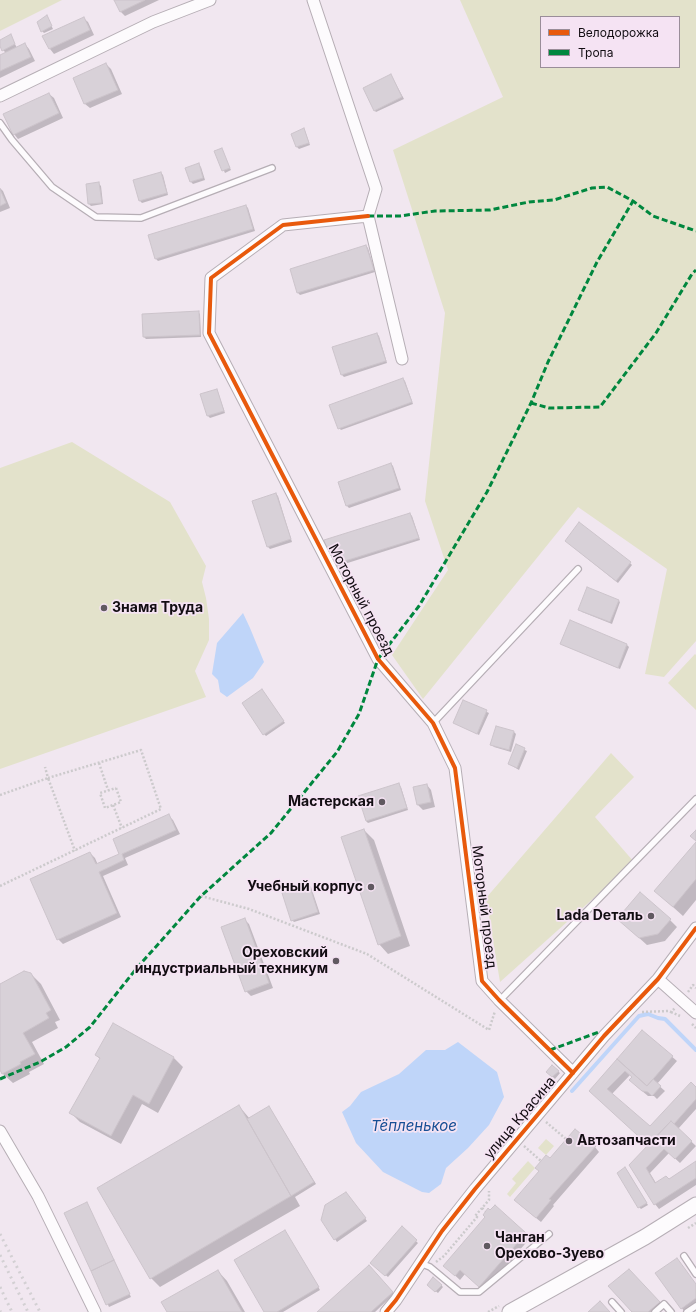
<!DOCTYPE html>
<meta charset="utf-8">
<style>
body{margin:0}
#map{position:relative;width:696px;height:1312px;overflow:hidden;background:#f1e7f0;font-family:Inter,sans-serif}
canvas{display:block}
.legend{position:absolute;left:540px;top:16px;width:140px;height:52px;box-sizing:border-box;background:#f5e3f3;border:1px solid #9a8d99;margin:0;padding:5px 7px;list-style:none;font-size:12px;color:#120d12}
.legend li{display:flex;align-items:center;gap:8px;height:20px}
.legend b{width:20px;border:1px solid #9a8d99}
</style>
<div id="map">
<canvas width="696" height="1312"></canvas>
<ul class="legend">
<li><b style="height:5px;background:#e8590c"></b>Велодорожка</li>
<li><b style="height:5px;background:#00873e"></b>Тропа</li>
</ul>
</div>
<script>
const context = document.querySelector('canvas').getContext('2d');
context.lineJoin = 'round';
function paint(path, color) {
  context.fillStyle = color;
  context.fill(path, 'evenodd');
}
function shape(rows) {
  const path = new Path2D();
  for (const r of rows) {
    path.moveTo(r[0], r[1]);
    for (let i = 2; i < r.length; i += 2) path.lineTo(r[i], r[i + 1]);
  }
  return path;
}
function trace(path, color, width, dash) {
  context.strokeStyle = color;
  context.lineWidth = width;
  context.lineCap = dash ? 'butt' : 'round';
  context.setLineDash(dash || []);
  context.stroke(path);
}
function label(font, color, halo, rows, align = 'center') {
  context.font = font + ' Inter,sans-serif';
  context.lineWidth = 3.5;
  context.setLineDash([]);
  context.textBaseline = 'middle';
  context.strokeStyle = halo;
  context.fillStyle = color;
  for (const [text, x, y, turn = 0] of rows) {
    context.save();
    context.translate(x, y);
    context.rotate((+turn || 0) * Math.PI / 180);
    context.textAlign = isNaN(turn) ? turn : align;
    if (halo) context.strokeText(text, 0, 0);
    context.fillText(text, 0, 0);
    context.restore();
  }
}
paint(shape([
 [0,0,62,0,0,31],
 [460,0,696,0,696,641,664,677,645,674,667,569,578,507,423,699,392,655,448,570,425,501,445,313,393,150,503,97],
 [541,17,679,17,679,67,541,67],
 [72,442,170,502,206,566,202,582,206,598,209,619,209,640,195,671,206,697,0,769,0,468],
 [695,654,696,655,696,710,668,683],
 [611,753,634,777,595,817,634,862,500,982,486,898],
 [546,1139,554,1146,546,1155,538,1148],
 [528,1161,535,1168,510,1197,507,1194,516,1183,512,1179]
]), '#e3e2cb');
paint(shape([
 [243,613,250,628,264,662,253,678,227,697,220,692,218,680,212,674,217,643],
 [458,1042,497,1072,504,1097,489,1125,468,1148,446,1168,441,1184,429,1193,422,1192,383,1172,356,1143,342,1112,350,1106,361,1092,399,1074,426,1050,445,1050]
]), '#bfd5f9');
paint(shape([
 [115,0,159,0,125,16,120,11],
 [47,17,53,29,44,33,42,31],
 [83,18,88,22,94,35,54,54,50,49,44,36],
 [11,36,17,48,25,44,29,49,35,61,0,78,0,56,6,53,3,50,0,41],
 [106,64,111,69,122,94,90,108,85,104,74,78],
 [391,75,404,99,376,112,374,110],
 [49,94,54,98,63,118,18,139,14,134],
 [303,129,305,131,310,145,299,149,297,147,293,135],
 [221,149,231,170,225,173,215,152],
 [199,165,201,167,205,180,193,184,191,182,186,169],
 [161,173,163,175,168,195,142,203,140,201],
 [99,184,101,186,103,204,91,206,89,204],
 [0,188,3,191,10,208,0,212],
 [246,206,248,208,255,231,158,261,156,259],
 [366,246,368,248,375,272,300,295,298,293,291,269],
 [198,312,200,314,201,337,146,339,144,337,143,315],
 [377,334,379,336,387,363,344,377,342,375],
 [403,379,405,381,413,404,341,430,339,428],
 [216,390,218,392,225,413,210,418,208,416,201,395],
 [391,464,393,466,401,490,349,508,347,506,339,483],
 [276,494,278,496,292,542,270,549,268,547],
 [410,514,412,516,420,540,335,567,332,565],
 [568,543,630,563,632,565,618,583],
 [618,600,620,602,612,624,582,612,580,610],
 [571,622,627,645,629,647,620,669,563,645],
 [262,690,285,723,266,736,264,734],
 [464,701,489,713,479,735,454,723],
 [497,727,514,732,516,734,511,752,494,747,492,745],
 [516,746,527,751,519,770,509,764],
 [399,785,401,787,408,810,368,823,366,821],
 [427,785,431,790,435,807,423,810,418,805,414,788],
 [168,815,173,820,180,834,125,858,128,865,103,876,121,917,63,944,58,939,90,853,95,858,98,865,120,855],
 [364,830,374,840,410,946,388,954,379,944],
 [696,843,696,900,683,916,655,891],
 [309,885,311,887,320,914,294,922,292,920],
 [244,919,249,924,273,988,251,996,246,991],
 [618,919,670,920,677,927,665,941,647,945],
 [31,974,41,984,60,1020,55,1022,58,1028,32,1042,44,1064,29,1072,30,1074,13,1083,3,1074,0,1068,0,983,1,985],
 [642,1031,677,1061,657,1084,665,1091,657,1099,654,1096,648,1096,635,1085,633,1077,630,1075,612,1094,650,1128,696,1089,696,1109,678,1129,696,1146,680,1163,669,1153,650,1173,656,1183,669,1180,696,1163,696,1185,659,1209,655,1204,631,1165,649,1145,595,1096],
 [96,1055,173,1057,183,1067,158,1113,142,1104,121,1144,80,1122,71,1113,100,1059],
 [552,1067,560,1073,555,1079,548,1072],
 [239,1106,250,1119,271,1110,316,1184,295,1197,300,1206,160,1287,151,1278],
 [595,1147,599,1152,553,1205,554,1206,541,1222,520,1205,550,1159],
 [627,1170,648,1205,641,1209,639,1207],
 [348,1195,367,1221,337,1242,322,1220],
 [87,1204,131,1297,109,1307,65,1214],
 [402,1228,418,1243,388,1277,371,1263],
 [285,1231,320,1290,283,1312,265,1312],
 [526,1233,530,1238,485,1291,465,1274,460,1280,449,1270],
 [369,1266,394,1294,375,1312,319,1312],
 [629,1270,661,1304,652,1312,634,1312],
 [218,1271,227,1281,245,1312,168,1312],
 [656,1274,696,1285,696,1302,684,1311],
 [428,1285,441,1285,443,1287,438,1293]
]), '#0003');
trace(shape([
 [572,1091,639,1016,648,1014,658,1018,665,1019,696,1050]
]), '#bfd5f9', 4);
const building = shape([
 [114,0,145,0,120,12,114,0],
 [47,15,52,26,41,32,37,22,47,15],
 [84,17,90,30,49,49,42,36,84,17],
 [11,34,15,44,2,51,0,46,0,40,11,34],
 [25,43,31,57,0,71,0,55,25,43],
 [106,63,118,90,84,104,73,78,106,63],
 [391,74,402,97,374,111,363,88,391,74],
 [49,93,59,113,13,135,3,114,49,93],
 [304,128,309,143,296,147,291,134,304,128],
 [222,148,230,168,222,171,214,151,222,148],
 [199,163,203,178,190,182,185,168,199,163],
 [161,172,167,193,139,201,133,180,161,172],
 [99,182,102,203,88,204,86,184,99,182],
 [0,189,6,203,0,206,0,189],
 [246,205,253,229,155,259,148,235,246,205],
 [366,245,374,270,297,293,290,269,366,245],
 [199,311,200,335,143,337,142,314,199,311],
 [377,333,386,361,341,375,332,347,377,333],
 [403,378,412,402,338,429,329,405,403,378],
 [217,389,224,411,207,416,200,394,217,389],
 [391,463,399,488,346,506,338,482,391,463],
 [276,493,291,539,267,547,252,501,276,493],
 [410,513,419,538,332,565,324,540,410,513],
 [579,522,631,562,616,581,565,541,579,522],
 [587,587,619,600,610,622,578,610,587,587],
 [570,620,627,644,618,668,560,644,570,620],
 [262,689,284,721,263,735,242,703,262,689],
 [463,700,487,710,477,734,453,723,463,700],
 [496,726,514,731,509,750,490,745,496,726],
 [516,744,525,748,517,768,508,764,516,744],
 [399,783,407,808,366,821,358,796,399,783],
 [427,784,431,802,417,805,413,787,427,784],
 [169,814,176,830,122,854,124,860,99,872,117,913,57,940,30,879,90,852,96,864,119,854,113,839,169,814],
 [364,829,401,936,378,945,341,837,364,829],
 [696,830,696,841,690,836,696,830],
 [696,842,696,879,673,907,654,891,696,842],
 [309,884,318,912,291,921,282,893,309,884],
 [640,892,671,919,658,934,639,938,617,919,640,892],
 [245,918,269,983,245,992,221,927,245,918],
 [24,971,31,973,51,1010,46,1013,49,1018,23,1033,35,1054,20,1062,21,1064,2,1074,0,1070,0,984,24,971],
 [113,1023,174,1057,149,1104,133,1095,111,1136,69,1113,100,1058,95,1055,113,1023],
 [642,1030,673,1056,647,1086,617,1059,642,1030],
 [617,1059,647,1086,653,1079,661,1086,652,1096,648,1092,642,1091,629,1080,632,1077,625,1071,607,1089,650,1126,691,1082,696,1087,696,1099,674,1124,671,1121,648,1145,589,1091,617,1059],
 [552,1065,559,1071,552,1077,546,1072,552,1065],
 [239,1105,291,1196,150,1279,97,1188,239,1105],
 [269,1106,314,1182,291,1196,247,1119,269,1106],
 [671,1121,692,1141,675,1159,664,1149,646,1168,655,1183,666,1176,669,1179,696,1161,696,1178,654,1205,629,1165,671,1121],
 [575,1129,596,1146,549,1199,551,1200,536,1218,514,1200,539,1171,535,1168,541,1161,546,1155,550,1158,575,1129],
 [625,1167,647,1203,638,1208,617,1173,625,1167],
 [346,1192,366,1218,334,1240,321,1220,325,1205,346,1192],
 [87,1202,114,1260,91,1271,64,1213,87,1202],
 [495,1205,526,1233,479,1287,460,1270,455,1276,443,1266,485,1217,483,1215,488,1208,490,1210,495,1205],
 [402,1226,417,1240,385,1276,370,1263,402,1226],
 [285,1230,319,1287,277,1312,264,1312,234,1260,285,1230],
 [677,1258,696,1284,696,1298,681,1309,655,1273,677,1258],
 [114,1260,130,1294,106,1305,91,1271,114,1260],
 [369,1265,393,1292,371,1312,317,1312,369,1265],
 [629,1269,660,1302,648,1312,632,1312,608,1286,629,1269],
 [218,1270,242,1312,167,1312,161,1302,218,1270],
 [433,1277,442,1285,435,1292,427,1285,433,1277],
 [600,1301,610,1312,588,1312,600,1301]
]);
paint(building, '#d8d1d8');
trace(building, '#ccc4cb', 1);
const service = shape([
 [0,123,12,140,52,187,96,217,141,218,272,168],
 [433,723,578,569],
 [504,996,696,799],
 [684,1256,696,1274],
 [420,1263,430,1267,460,1292,479,1292,549,1234],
 [612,1302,621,1312],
 [655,1312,664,1304,671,1312],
 [687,1312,696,1306]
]);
const minor = shape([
 [313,0,376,189,368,216,402,359],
 [0,96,153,22,210,0],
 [368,216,283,225,211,278,209,333,378,659,433,723,455,768,482,981,499,1000,573,1073],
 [658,979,696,1013],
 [0,1131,38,1196,95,1312],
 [386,1312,396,1300,442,1231,475,1189,604,1036,658,979,696,928]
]);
const secondary = shape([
 [510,1312,645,1237,696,1205]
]);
trace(service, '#b6aeb5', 8);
trace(minor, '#b6aeb5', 13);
trace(secondary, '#b6aeb5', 17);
trace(shape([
 [99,763,108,790],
 [116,788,121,802,105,808,100,793,116,788],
 [0,795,48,778,75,851],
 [113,805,122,828],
 [0,886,161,809,141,750,48,778,45,767],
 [201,896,249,909,367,954,489,1030,495,1011],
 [688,992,693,985,696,988],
 [642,1012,668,1011,671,1012,675,1008],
 [671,1012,680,1016],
 [692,1024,696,1028],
 [546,1122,566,1139],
 [524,1146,541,1161],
 [482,1208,485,1211],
 [688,1228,696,1223],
 [436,1262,444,1256,477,1217,475,1216,489,1200,489,1191],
 [488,1312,499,1306]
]), '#cccacc', 2.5, [2, 2]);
trace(service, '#fdfbfd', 5.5);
trace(minor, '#fdfbfd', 11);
trace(secondary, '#fdfbfd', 15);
trace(shape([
 [0,1234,40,1312],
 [0,1255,28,1312],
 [0,1287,12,1312],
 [0,1311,1,1312]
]), '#d3d0d3', 3, [2, 4]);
trace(shape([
 [368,216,400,216,435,211,490,210,529,202,554,200,592,188,607,187,633,201,653,216,696,231],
 [531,403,549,408,600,407,656,333,692,274,696,270],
 [550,1050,599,1032],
 [0,1079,40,1062,66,1047,90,1027,136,969,201,896,271,833,337,752,359,714,378,659,419,606,487,492,531,403,548,362,597,262,633,201]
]), '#00873e', 3, [6, 3]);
trace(shape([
 [368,216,283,225,211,278,209,333,378,659,433,723,455,768,482,981,499,1000,573,1073],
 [386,1312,396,1300,442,1231,475,1189,604,1036,658,979,696,928]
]), '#e8590c', 4);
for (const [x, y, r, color] of [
 [104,608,4,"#605960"],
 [382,802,4,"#605960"],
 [371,887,4,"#605960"],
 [651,916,4,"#605960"],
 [336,961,4,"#605960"],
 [569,1141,4,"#605960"],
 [487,1246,4,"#605960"]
]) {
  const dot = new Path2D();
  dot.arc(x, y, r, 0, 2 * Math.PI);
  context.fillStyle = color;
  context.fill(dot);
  trace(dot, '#f5e3f3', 1.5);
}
label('14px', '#120d12', '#f5e3f3', [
 ["Моторный проезд",361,600,62],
 ["Моторный проезд",484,907,83],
 ["улица Красина",520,1118,-50]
]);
label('bold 14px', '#120d12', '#f5e3f3', [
 ["Знамя Труда",112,608,"left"],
 ["Мастерская",374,802],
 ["Учебный корпус",363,887],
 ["Lada Dеталь",643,916],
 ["Ореховский",328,953],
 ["индустриальный техникум",328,969],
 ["Автозапчасти",577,1141,"left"],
 ["Чанган",495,1238,"left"],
 ["Орехово-Зуево",495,1254,"left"]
], 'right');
label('italic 15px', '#174f95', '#f5e3f3', [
 ["Тёпленькое",414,1126]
]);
</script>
